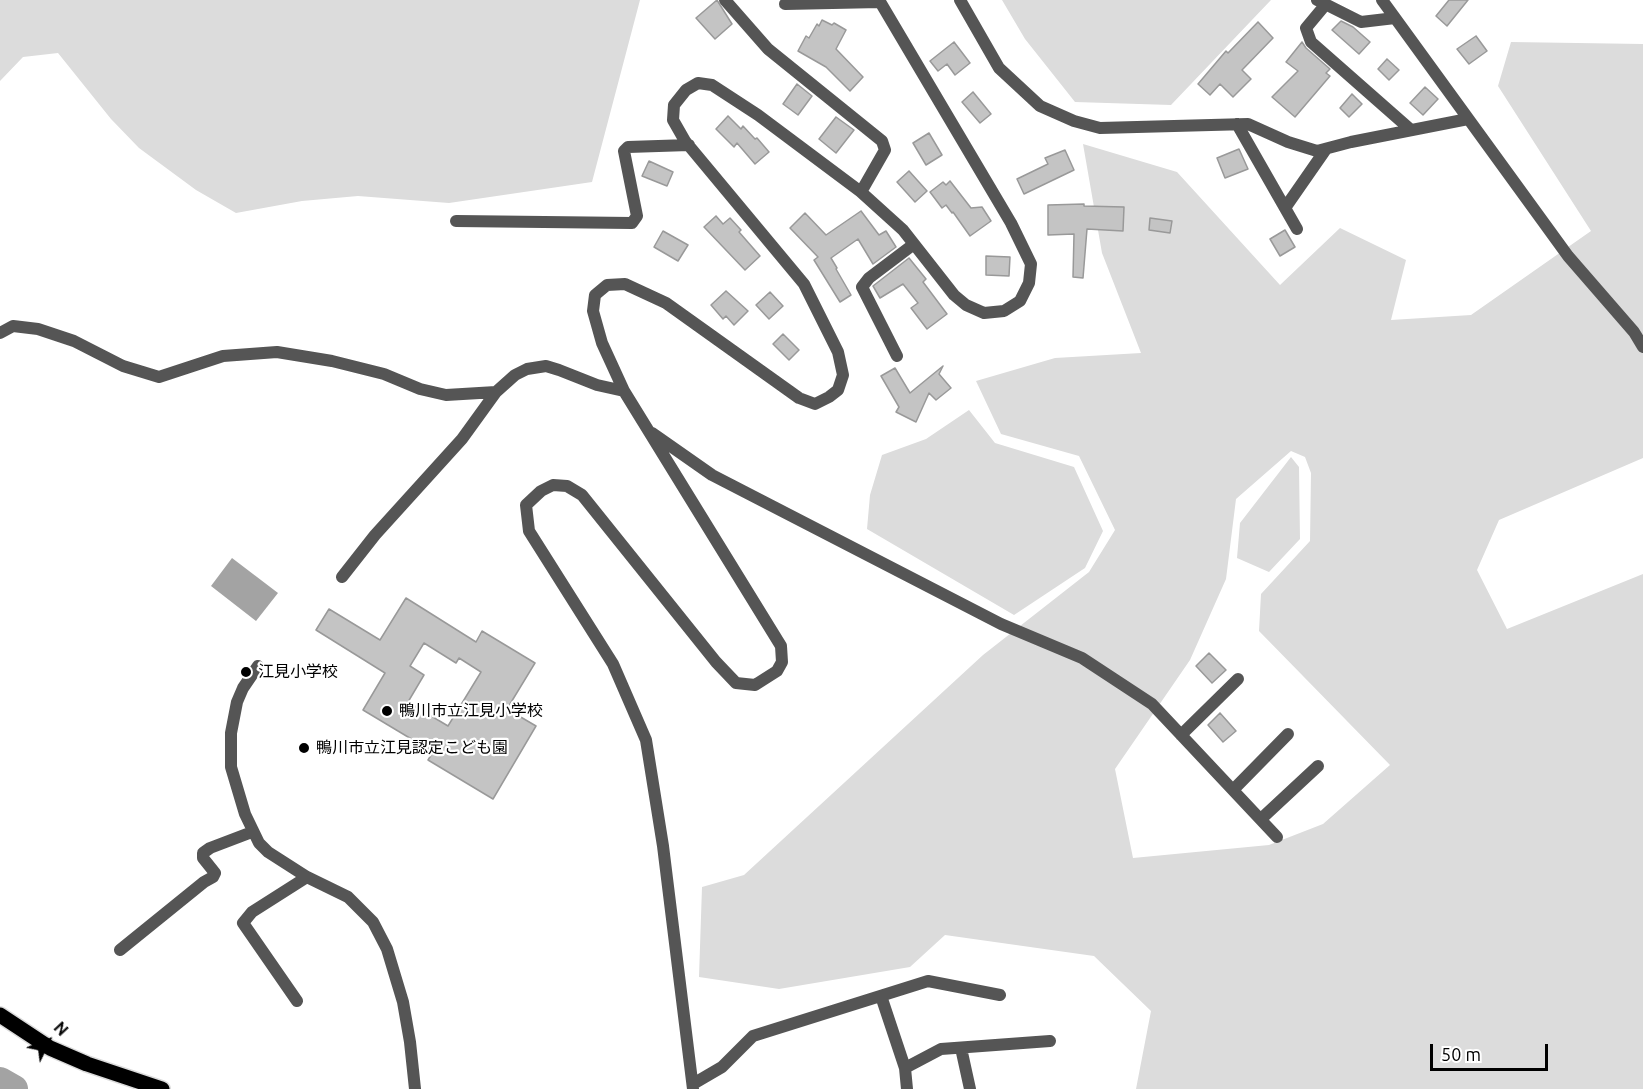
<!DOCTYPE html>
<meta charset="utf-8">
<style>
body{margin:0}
#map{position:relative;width:1643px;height:1089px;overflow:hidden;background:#fff;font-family:Ubuntu,sans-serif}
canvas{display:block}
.north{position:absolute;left:18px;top:1011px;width:60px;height:60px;-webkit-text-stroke:4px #fff;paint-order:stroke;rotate:47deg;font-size:16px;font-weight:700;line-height:24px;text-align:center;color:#000}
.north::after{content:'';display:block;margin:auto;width:21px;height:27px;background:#000;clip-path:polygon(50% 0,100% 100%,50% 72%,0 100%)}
.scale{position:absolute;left:1430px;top:1044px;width:118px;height:27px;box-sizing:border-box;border:3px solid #000;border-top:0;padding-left:8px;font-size:18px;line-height:21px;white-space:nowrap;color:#000;-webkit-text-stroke:4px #fff;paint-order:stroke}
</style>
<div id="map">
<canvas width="1643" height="1089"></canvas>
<div class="north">N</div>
<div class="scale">50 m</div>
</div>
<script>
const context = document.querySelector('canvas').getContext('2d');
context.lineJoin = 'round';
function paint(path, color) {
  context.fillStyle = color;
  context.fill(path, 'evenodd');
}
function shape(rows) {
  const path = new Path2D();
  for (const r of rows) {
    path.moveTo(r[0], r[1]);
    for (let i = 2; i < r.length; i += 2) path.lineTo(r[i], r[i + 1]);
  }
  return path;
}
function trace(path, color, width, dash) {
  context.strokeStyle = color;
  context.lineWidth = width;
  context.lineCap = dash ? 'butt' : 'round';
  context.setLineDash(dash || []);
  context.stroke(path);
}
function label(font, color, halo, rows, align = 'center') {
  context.font = font + ' Ubuntu,"Noto Sans JP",sans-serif';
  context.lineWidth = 4.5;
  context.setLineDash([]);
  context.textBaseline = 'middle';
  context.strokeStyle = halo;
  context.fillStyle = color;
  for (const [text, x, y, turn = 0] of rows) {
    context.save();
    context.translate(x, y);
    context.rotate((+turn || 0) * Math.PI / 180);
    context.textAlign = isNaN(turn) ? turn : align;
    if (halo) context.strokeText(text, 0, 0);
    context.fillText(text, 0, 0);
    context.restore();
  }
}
paint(shape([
 [0,0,640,0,592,182,449,203,358,196,302,201,236,213,196,190,139,148,111,119,58,53,23,57,0,81],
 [1002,0,1271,0,1171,105,1075,102,1025,39],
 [1511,42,1643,44,1643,458,1499,520,1477,570,1507,629,1643,574,1643,1089,1136,1089,1151,1011,1094,956,945,935,910,967,779,989,699,977,702,887,744,875,983,655,1089,572,1115,530,1079,456,1001,434,976,381,1055,358,1141,353,1102,253,1083,144,1177,172,1280,285,1340,228,1406,260,1391,320,1471,315,1591,231,1498,86],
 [1291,451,1305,457,1311,473,1310,541,1261,594,1259,631,1390,765,1323,824,1269,845,1133,858,1115,769,1190,660,1226,579,1236,499],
 [969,410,995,443,1074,467,1103,531,1085,568,1014,615,867,529,870,495,882,455,926,439],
 [1291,457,1299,467,1300,539,1269,572,1237,558,1240,523]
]), '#dcdcdc');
paint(shape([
 [232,558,278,593,256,621,211,586]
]), '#a3a3a3');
trace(shape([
 [0,1081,14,1089]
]), '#a3a3a3', 28);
const building = shape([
 [717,0,732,24,715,39,696,18,717,0],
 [1449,0,1468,0,1447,26,1436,16,1449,0],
 [822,20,832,25,834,23,846,30,836,49,863,77,850,91,826,67,798,51,806,36,809,38,817,24,819,26,822,20],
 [1341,21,1353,27,1370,42,1359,54,1332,30,1341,21],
 [1258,22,1273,38,1242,70,1251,79,1233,97,1220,84,1210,95,1198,84,1226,51,1228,53,1258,22],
 [1476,36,1487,51,1469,64,1457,49,1476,36],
 [954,42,970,63,955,75,947,64,938,71,930,61,954,42],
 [1302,42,1306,48,1330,69,1326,73,1330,76,1295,117,1272,97,1298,71,1286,62,1302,42],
 [1387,59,1399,70,1389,80,1378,69,1387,59],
 [797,84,812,96,798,115,783,104,797,84],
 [1425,87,1438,99,1423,115,1410,103,1425,87],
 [973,92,991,114,980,123,962,102,973,92],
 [1352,94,1362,104,1349,117,1340,108,1352,94],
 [728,116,741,129,743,126,755,139,757,138,769,152,755,164,737,143,734,147,716,129,728,116],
 [836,117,854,130,836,153,819,139,836,117],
 [929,133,942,155,926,165,913,143,929,133],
 [1239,149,1248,169,1225,178,1217,158,1239,149],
 [1065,150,1074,170,1024,194,1017,179,1048,164,1045,158,1065,150],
 [649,161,673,172,667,186,642,176,649,161],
 [909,171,927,191,915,202,897,182,909,171],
 [950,181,971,208,982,207,991,221,970,236,953,212,952,213,946,205,942,208,930,192,943,182,946,185,950,181],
 [1084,204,1084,206,1124,207,1123,231,1087,229,1083,278,1073,277,1074,234,1048,235,1048,205,1084,204],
 [861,211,879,235,886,231,896,247,873,264,858,239,831,258,837,268,836,269,851,295,840,302,814,260,818,257,790,228,805,213,826,235,861,211],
 [716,216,723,224,730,218,741,230,739,232,760,256,745,270,704,227,716,216],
 [1150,218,1172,221,1170,233,1149,230,1150,218],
 [1285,230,1295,247,1280,256,1270,239,1285,230],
 [663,231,688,245,678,261,654,247,663,231],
 [986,256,1010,257,1009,276,986,275,986,256],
 [909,258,926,279,923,282,947,314,927,329,911,308,918,303,903,284,880,298,873,286,909,258],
 [726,291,748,311,734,325,726,316,723,319,711,305,726,291],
 [770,292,783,306,769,319,756,305,770,292],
 [783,334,799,350,789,360,773,344,783,334],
 [943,366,939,374,951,388,936,400,929,393,916,422,896,412,899,407,881,376,895,368,910,393,943,366],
 [406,598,476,642,482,631,535,663,507,709,536,726,493,799,428,760,433,752,363,710,385,673,316,630,329,609,380,640,406,598],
 [424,643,456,663,459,658,481,672,448,726,408,702,424,675,410,666,424,643],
 [1209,653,1226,670,1212,683,1196,666,1209,653],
 [1220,713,1236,731,1223,742,1208,725,1220,713]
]);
paint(building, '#c4c4c4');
trace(building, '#999', 1.5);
const primary = shape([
 [0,1015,50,1048,87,1064,162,1089]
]);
trace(primary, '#dbdbdb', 18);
trace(shape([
 [725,0,768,49,882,141,885,150,861,192],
 [960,0,999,68,1040,106,1074,121,1100,128,1248,124,1288,142,1317,151,1351,142,1468,119],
 [1317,0,1361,22,1395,18],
 [1382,0,1568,256,1634,332,1643,347],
 [785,4,880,2],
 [1326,4,1306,28,1311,42,1411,130],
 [1237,124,1297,229],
 [1285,208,1326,149],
 [456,221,632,223,637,216,624,151,628,147,689,145],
 [0,333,13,326,38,329,74,341,123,366,159,377,223,356,277,352,332,361,384,374,420,389,446,395,496,392],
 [897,356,862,287,869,278,914,244],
 [652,433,712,475,1001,624,1082,658,1152,704,1277,837],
 [342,577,375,535,462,439,496,392,515,375,527,369,546,366,559,370,597,385,624,391],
 [258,666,243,688,237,702,231,733,231,767,245,814,259,843,268,852,307,877,348,897,373,922,387,949,403,1002,410,1042,415,1089],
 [1181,735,1238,679],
 [1233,790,1288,734],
 [1261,819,1318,766],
 [120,950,204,882,213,877,215,873,203,858,203,853,210,848,252,832],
 [881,996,905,1068],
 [297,1001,243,923,252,912,307,877],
 [961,1048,970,1089],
 [693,1084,722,1067,753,1036,928,981,1000,995],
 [693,1089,663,846,646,740,613,664,529,531,526,505,541,491,553,485,567,486,582,495,716,662,736,683,755,685,777,671,782,662,781,646,624,391,602,343,593,311,595,295,607,285,625,284,666,303,799,398,815,404,829,397,838,390,843,375,838,352,804,284,685,141,673,120,674,105,686,90,698,83,712,85,758,115,861,192,903,230,954,295,966,305,984,313,1004,311,1020,301,1029,283,1031,264,1011,223,879,0],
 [907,1089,905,1068,941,1049,1050,1041]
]), '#555', 12);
trace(primary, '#000', 15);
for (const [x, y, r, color] of [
 [246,672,6,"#000"],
 [387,711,6,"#000"],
 [304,748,6,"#000"]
]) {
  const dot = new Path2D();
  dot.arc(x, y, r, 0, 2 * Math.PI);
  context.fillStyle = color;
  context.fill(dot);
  trace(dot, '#fff', 2);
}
label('16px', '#000', '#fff', [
 ["江見小学校",258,672],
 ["鴨川市立江見小学校",399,711],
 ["鴨川市立江見認定こども園",316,748]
], 'left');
</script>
